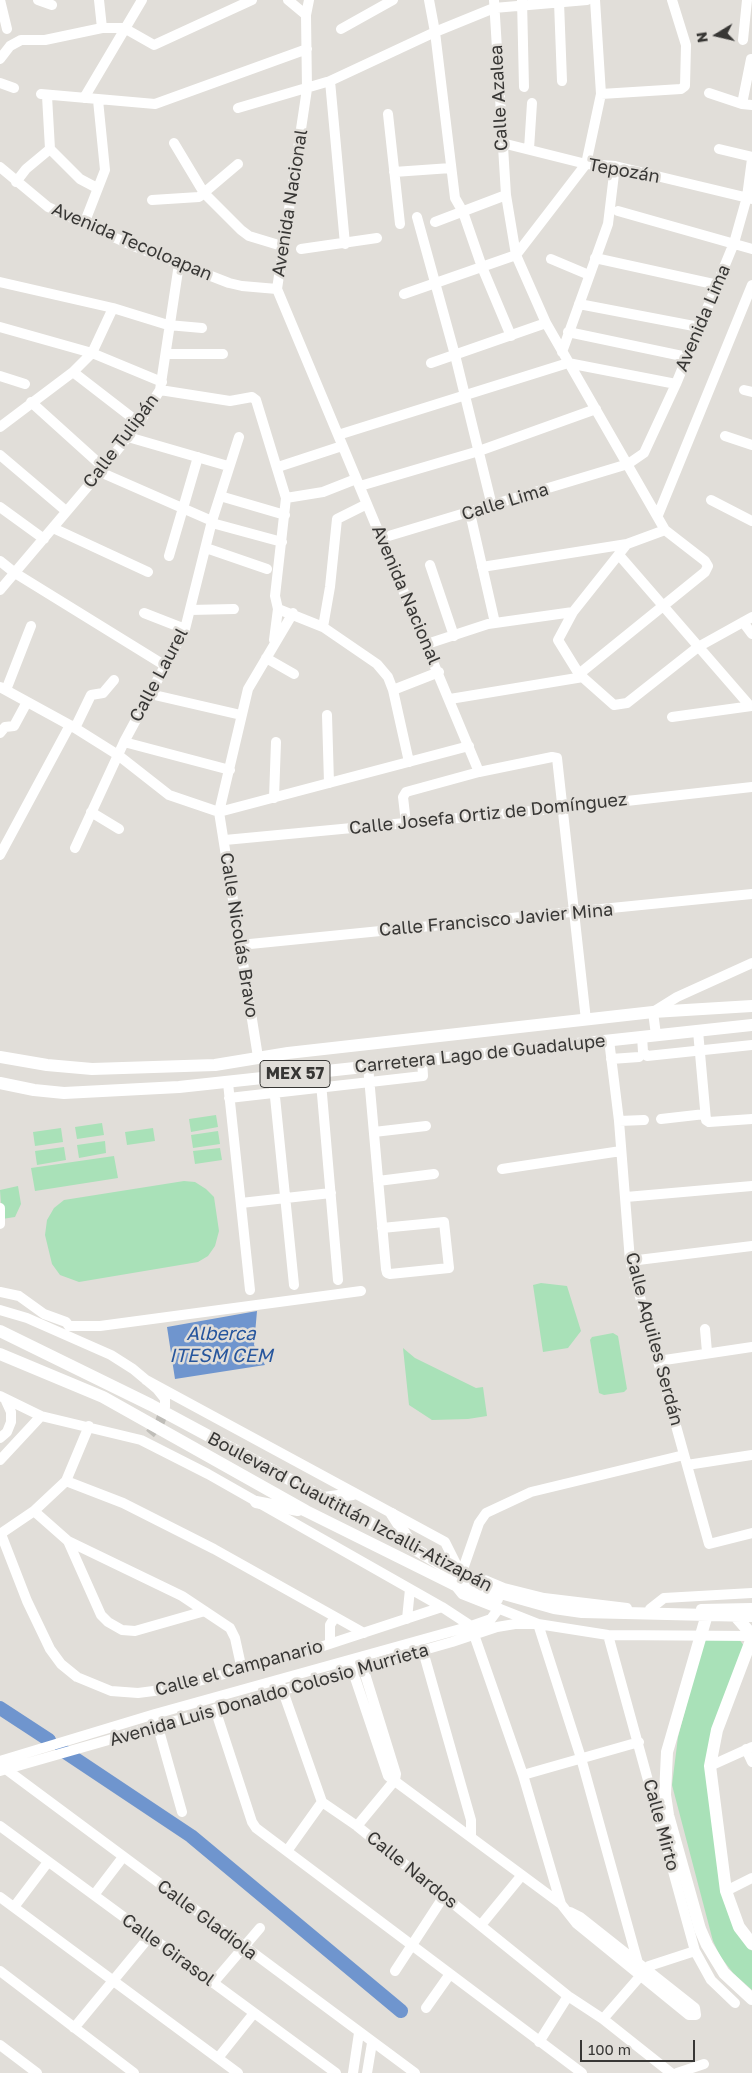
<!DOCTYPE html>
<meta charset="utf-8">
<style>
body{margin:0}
#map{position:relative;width:752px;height:2073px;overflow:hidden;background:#e1ded9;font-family:"Golos Text",sans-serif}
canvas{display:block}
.north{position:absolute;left:692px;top:10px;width:50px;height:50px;-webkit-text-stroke:4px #e1ded9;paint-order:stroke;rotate:261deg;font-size:14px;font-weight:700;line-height:20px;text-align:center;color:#383735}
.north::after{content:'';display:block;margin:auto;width:18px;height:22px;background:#383735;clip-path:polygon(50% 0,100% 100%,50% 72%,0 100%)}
.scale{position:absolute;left:580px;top:2040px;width:115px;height:22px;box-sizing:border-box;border:2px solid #383735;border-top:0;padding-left:6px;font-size:15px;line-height:18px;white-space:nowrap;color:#383735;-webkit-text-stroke:4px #e1ded9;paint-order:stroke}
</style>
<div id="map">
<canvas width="752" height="2073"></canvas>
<div class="north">N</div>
<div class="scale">100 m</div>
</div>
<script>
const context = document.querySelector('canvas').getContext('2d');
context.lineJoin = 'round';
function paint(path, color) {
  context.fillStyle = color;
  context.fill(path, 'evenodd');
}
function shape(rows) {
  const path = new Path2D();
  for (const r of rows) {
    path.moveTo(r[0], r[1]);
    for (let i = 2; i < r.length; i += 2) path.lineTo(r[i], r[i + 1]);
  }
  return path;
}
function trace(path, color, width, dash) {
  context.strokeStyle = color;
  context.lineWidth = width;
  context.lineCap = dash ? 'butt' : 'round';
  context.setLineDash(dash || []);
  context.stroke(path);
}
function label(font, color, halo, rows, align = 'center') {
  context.font = font + ' "Golos Text",sans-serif';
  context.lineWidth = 5;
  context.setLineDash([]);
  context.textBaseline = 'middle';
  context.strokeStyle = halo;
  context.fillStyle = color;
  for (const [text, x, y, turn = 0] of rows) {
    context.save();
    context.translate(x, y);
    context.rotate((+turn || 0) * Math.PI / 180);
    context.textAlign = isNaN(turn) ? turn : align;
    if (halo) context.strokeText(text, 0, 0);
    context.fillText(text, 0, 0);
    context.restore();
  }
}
paint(shape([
 [216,1115,218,1127,191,1132,189,1119],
 [102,1123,104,1135,77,1139,75,1127],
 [61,1128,63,1142,35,1146,33,1132],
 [153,1128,155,1141,127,1145,125,1132],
 [218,1131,220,1144,193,1148,191,1135],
 [105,1141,106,1153,79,1158,77,1145],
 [64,1147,66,1160,37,1165,35,1151],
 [220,1148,222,1160,195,1164,193,1151],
 [114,1156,118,1178,35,1191,31,1168],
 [184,1181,195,1182,206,1189,214,1197,219,1231,215,1246,208,1256,198,1262,79,1282,60,1275,52,1264,45,1235,47,1220,54,1208,64,1200],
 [18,1186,21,1204,15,1217,2,1219,0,1190],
 [541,1283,567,1286,581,1331,568,1348,543,1352,533,1285],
 [613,1333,618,1336,627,1389,624,1392,604,1395,599,1393,590,1340,592,1337],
 [403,1348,415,1358,476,1388,483,1387,487,1416,468,1419,432,1420,409,1405],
 [704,1639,739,1639,744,1646,708,1762,740,1937,752,1951,752,1990,733,1973,720,1956,713,1941,672,1785,678,1737]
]), '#a9e1b8');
paint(shape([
 [257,1311,254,1345,265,1365,175,1379,167,1327]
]), '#6f95ce');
trace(shape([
 [0,1708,49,1740],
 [62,1750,191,1836,401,2011]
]), '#6f95ce', 14);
trace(shape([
 [150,1434,160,1422,165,1407]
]), '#bfbdb8', 10, [10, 5]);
trace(shape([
 [0,0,7,29],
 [38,0,52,5],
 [99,0,102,28],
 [288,0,306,15],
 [309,0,306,15,307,89,277,289,479,772],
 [429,0,435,32,455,198,463,212,482,267,511,336],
 [494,0,506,195,516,255,546,323,665,530,705,561,708,566,705,572,579,674],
 [522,0,524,87],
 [559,2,562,81],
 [341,29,393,0],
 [743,40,747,0],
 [0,59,10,46,21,40,45,40,102,28,124,28,154,45,252,0],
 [330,81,345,244],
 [0,83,14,88],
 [709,93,742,104,752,105],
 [41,94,155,104,307,49],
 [601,94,681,89,685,86,686,45,672,0],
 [84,98,142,0],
 [742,104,751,59],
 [238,108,330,81,435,32,494,8,587,0],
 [388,114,400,224],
 [174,143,204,193,241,230,249,236,282,246],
 [502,143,586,164,615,166,752,199],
 [50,149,80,179,97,188],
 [529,149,532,103],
 [719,149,752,157],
 [0,167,48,207,131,245,229,283,242,286,277,289],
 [394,172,451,168],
 [16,182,26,169,50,149,47,96],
 [152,200,199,197,238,164],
 [618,211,752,249],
 [417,217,455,355,492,506],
 [435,222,506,195],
 [84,224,105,170,98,100],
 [301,249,377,238],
 [516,255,586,164,601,94,595,0],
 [595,258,718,285],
 [551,259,589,275],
 [0,282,113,308,168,325,202,328],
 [404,294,516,255],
 [579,304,699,327],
 [0,327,92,353,162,382],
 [568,332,687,357],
 [562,352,608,224,615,166],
 [167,354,223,354],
 [431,363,546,323],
 [73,372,139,423],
 [0,376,25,384],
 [160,390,230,401,252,397,256,400,286,498,275,596,278,609,274,640],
 [744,390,752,392],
 [31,402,103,467],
 [0,427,73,372,92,353,113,308],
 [338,435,568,363,676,384],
 [725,436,752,445],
 [128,437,228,466],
 [0,455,66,511],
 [278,467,342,446],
 [100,472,212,521],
 [360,486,479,451,596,409],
 [220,496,285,515],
 [286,498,323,492,356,479],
 [711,500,752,521],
 [0,507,44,539],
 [470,513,495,623],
 [658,515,752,285],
 [212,523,282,542],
 [53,528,148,572],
 [382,538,628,464,644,453,676,384,734,243,747,197,752,159],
 [627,544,573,612,558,640,579,674,614,705,627,703,698,647,752,617],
 [206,548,267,569],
 [619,555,750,706],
 [169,556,198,457],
 [0,561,15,573,164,665],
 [430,565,454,636],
 [482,567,627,544,665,530],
 [0,590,100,472,139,423,160,390,179,264],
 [278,609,323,627,377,664,388,677,393,690,409,762],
 [190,610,234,609],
 [144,613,185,629],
 [743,622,752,634],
 [323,627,330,587,337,519,367,504],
 [427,644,488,624,573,612],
 [266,658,294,674],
 [0,687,75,728,118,755,169,795,219,812],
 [6,690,31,626],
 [393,690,439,672],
 [150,694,241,715],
 [450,699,583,677],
 [327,715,329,783],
 [672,717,752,706],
 [75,728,91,695,103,693,114,680],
 [0,733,5,727,14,726,27,702],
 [124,742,230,770],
 [274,798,276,742],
 [91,812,119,829],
 [219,812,469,746],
 [406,823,403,797,406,792,479,772,552,757,557,758,586,1020],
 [225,840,564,808,752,787],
 [75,848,124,742,185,629,212,521,239,437],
 [0,855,70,725],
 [240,945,752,894],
 [698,1031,706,1120,709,1122,752,1119],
 [656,1035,653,1012,677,997,752,963],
 [642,1036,643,1052,647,1056,752,1045],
 [609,1040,619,1121,630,1261,709,1544,752,1533],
 [258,1057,219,812,248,689,293,613],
 [611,1059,639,1057],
 [368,1066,386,1269,387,1273,390,1274,449,1268,444,1222,382,1228],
 [320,1071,338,1280],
 [273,1077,294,1285],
 [228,1083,250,1290],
 [229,1098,423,1076,422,1059],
 [661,1119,705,1114],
 [619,1121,644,1120],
 [374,1132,426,1126],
 [502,1169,621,1151],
 [378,1181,434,1174],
 [626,1197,752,1186],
 [241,1203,331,1193],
 [0,1208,0,1224],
 [630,1261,752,1246],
 [0,1292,19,1296,44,1314,66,1322,69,1326,100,1326,361,1291],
 [0,1310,27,1318,111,1355,133,1369,157,1389,165,1399,165,1407],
 [705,1329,707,1352],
 [658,1361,752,1347],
 [146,1380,445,1542,457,1566],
 [0,1396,41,1416,141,1440,208,1474,442,1607,471,1626,523,1775,561,1904],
 [0,1438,7,1432,11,1422,11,1412,6,1401],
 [0,1460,41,1416],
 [687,1465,752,1455],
 [66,1481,123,1503,214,1549,364,1633],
 [34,1511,68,1541,182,1596,230,1628,235,1638,242,1670],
 [0,1534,34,1511,66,1481,89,1426],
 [1,1534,27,1601,50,1649,61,1664,77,1677,111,1691,138,1693,169,1689,302,1653,442,1607],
 [68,1541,101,1615,108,1622,122,1630,135,1631,205,1611],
 [463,1569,479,1523,486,1513,531,1492,684,1455],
 [485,1580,504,1588,544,1598,627,1608],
 [454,1584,462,1594,538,1624,608,1635,752,1636],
 [650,1609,664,1598,752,1593],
 [701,1609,752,1608],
 [407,1619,410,1589],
 [538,1624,581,1758,638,1963],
 [608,1635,695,1951,711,1980,735,2003],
 [330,1644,330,1625,335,1617],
 [423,1651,471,1820,471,1837],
 [349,1660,388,1776,561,1904,576,1923,689,2015,696,2015,695,2008,580,1917,570,1912],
 [361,1661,396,1774,395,1780],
 [279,1680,322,1802,357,1826,568,1996,603,2019,671,2073],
 [215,1709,252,1822,256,1828,582,2073],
 [156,1720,182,1812],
 [746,1749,752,1762],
 [0,1761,155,1714,471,1626,491,1619,499,1608],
 [710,1766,752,1747],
 [3,1767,415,2073],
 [0,1771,452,1642,497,1627,515,1624,538,1624],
 [523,1775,639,1742],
 [0,1826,336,2073],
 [357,1826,395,1780],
 [287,1851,322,1802],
 [726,1891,752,1878],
 [94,1895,123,1857],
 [0,1897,238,2073],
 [14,1907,48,1862],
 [481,1925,522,1875],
 [0,1971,134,2073],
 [395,1971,444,1896],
 [213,1983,260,1928],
 [426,2008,450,1974],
 [603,2019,649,1966,695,1951],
 [74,2028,150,1936],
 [539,2042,568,1996],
 [0,2045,37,2073],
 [218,2058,254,2013],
 [353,2073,359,2033],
 [367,2073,372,2043],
 [677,2073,704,2064]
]), '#fff', 10);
trace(shape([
 [0,1057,47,1065,92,1069,215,1065,288,1053,653,1012,752,1006],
 [0,1083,34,1090,64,1093,179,1087,752,1025],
 [0,1331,151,1405,380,1528,445,1567,497,1592,554,1608,582,1612,752,1616],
 [0,1354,103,1397,306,1511,453,1584,497,1599],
 [324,1498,353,1494],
 [256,1502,298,1510],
 [392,1514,412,1545],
 [708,1611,667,1752,665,1795,668,1815,700,1929,707,1945,724,1973,752,1999],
 [732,1612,752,1635],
 [752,1638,717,1730,710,1766,726,1891,739,1927,752,1944]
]), '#fff', 12);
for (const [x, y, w] of [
 [295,1074,70]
]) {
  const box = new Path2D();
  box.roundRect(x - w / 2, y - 13.5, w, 27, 4);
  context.fillStyle = '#e1ded9';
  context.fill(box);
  trace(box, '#383735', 1);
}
label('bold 16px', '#383735', null, [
 ["MEX 57",295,1074]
]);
label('18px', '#383735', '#e1ded9', [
 ["Calle Azalea",499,98,-93],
 ["Tepozán",624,171,10],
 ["Avenida Nacional",290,203,-81],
 ["Avenida Tecoloapan",132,242,23],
 ["Avenida Lima",703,318,-67],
 ["Calle Tulipán",121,441,-53],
 ["Calle Lima",505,502,-17],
 ["Avenida Nacional",406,595,67],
 ["Calle Laurel",159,675,-62],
 ["Calle Josefa Ortiz de Domínguez",488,814,-6],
 ["Calle Francisco Javier Mina",496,920,-5],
 ["Calle Nicolás Bravo",239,935,81],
 ["Carretera Lago de Guadalupe",480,1054,-6],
 ["Calle Aquiles Serdán",654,1339,75],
 ["Boulevard Cuautitlán Izcalli-Atizapán",350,1512,28],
 ["Calle el Campanario",239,1668,-15],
 ["Avenida Luis Donaldo Colosio Murrieta",269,1695,-16],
 ["Calle Mirto",661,1825,75],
 ["Calle Nardos",412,1870,39],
 ["Calle Gladiola",207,1920,37],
 ["Calle Girasol",168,1950,36]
]);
label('italic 19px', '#27569d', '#e1ded9', [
 ["Alberca",221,1334],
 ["ITESM CEM",221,1356]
]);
</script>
